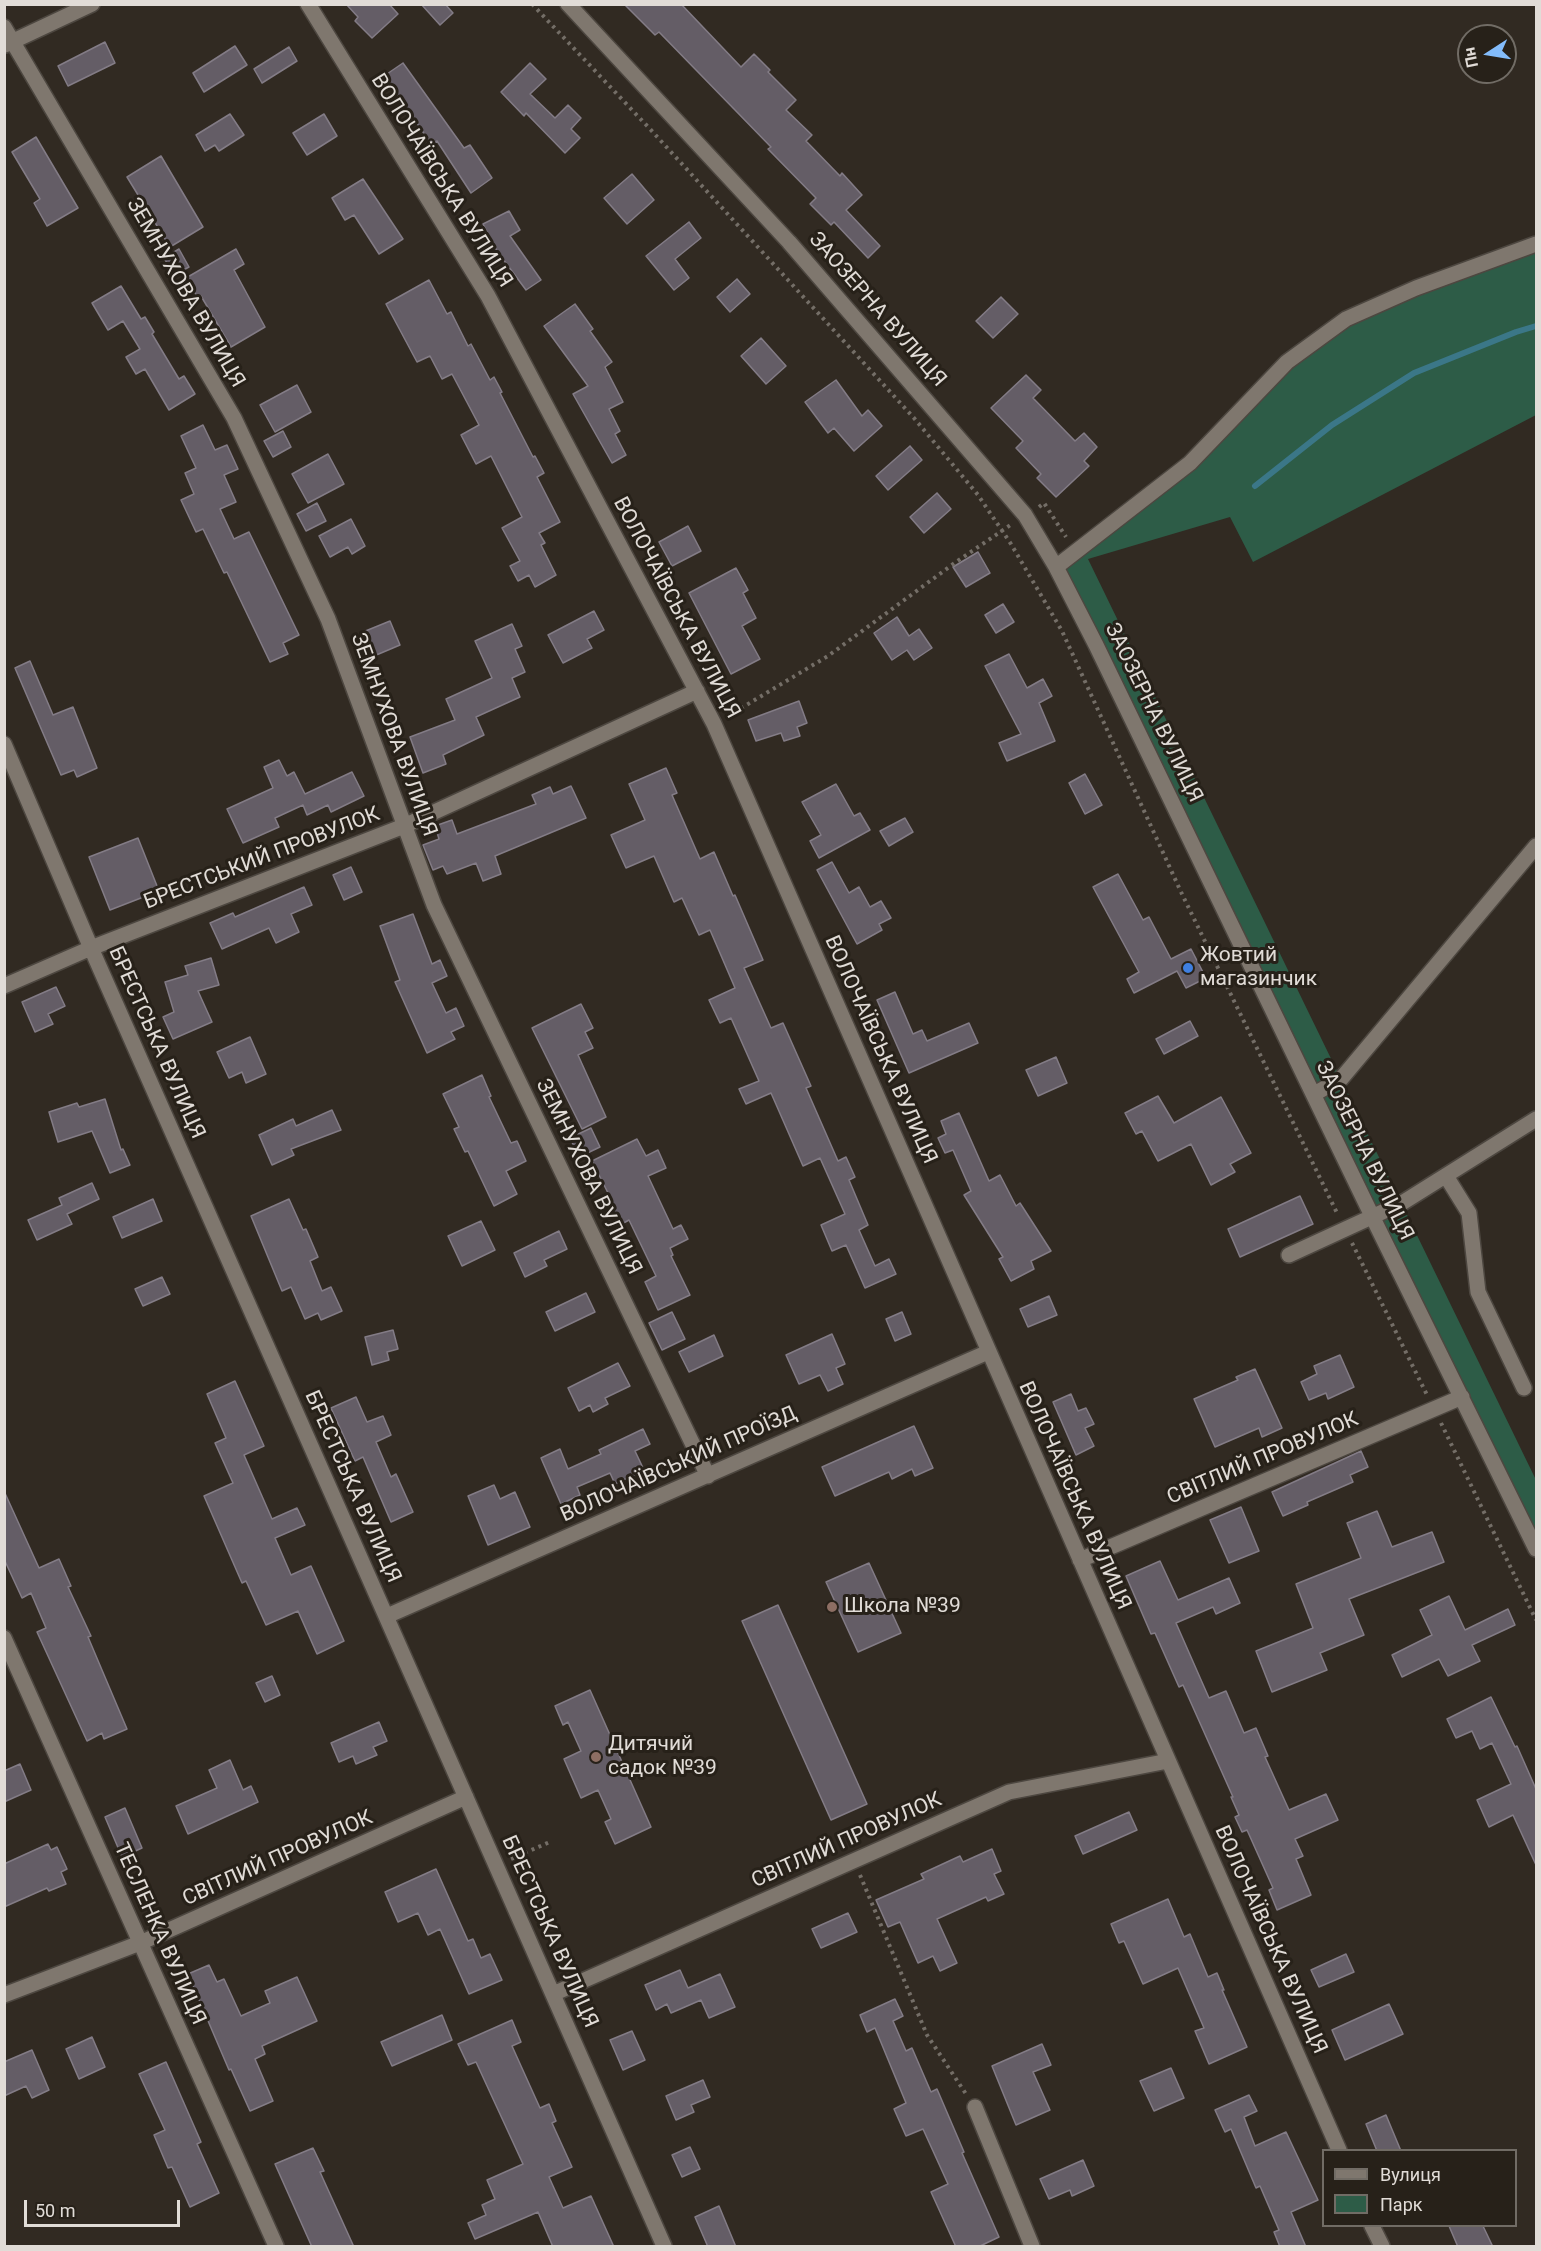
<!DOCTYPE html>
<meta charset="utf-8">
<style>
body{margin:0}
#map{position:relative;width:1541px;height:2251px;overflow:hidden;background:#312a22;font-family:Roboto,sans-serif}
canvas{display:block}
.frame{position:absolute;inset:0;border:6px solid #e1dcd7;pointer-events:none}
.legend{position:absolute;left:1322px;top:2149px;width:195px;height:78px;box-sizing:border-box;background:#272119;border:2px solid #716c65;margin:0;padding:8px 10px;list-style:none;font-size:18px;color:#e1dcd7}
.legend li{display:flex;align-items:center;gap:12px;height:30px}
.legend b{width:30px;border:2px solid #716c65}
.north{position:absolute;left:1457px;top:24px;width:60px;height:60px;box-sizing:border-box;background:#272119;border:2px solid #716c65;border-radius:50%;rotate:258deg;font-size:16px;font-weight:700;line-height:24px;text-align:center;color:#e1dcd7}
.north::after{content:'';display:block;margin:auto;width:21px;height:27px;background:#83bcfb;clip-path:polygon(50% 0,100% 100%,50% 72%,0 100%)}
.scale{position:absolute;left:24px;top:2200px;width:156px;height:27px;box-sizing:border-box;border:3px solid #e1dcd7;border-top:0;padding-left:8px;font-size:18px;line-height:21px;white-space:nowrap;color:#e1dcd7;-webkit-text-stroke:4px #272119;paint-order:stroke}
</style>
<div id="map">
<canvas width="1541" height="2251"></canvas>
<div class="frame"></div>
<ul class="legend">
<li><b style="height:8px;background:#7f776e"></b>Вулиця</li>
<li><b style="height:16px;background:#2d5c47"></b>Парк</li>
</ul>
<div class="north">Пн</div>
<div class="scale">50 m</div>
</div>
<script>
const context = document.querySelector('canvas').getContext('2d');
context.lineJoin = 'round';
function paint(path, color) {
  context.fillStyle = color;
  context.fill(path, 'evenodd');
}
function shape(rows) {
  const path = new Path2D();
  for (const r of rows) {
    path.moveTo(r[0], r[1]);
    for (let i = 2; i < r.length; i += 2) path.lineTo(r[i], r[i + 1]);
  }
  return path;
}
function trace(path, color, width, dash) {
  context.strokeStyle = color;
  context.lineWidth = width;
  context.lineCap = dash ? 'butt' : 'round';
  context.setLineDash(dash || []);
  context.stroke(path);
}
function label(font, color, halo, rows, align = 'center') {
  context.font = font + ' Roboto,sans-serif';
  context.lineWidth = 6;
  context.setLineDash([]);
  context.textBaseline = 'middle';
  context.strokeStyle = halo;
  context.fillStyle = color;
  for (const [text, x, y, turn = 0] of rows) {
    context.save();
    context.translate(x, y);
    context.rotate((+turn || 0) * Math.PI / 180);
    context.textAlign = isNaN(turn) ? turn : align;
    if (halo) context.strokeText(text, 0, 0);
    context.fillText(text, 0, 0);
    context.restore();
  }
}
paint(shape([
 [1536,244,1536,415,1253,562,1230,517,1088,559,1536,1480,1536,1549,1056,567,1190,463,1287,362,1346,319]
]), '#2d5c47');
trace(shape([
 [1255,486,1332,425,1414,373,1516,332,1536,326]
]), '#3b7788', 6);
const building = shape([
 [346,4,389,4,398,14,372,38,355,21,358,17,346,4],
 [421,4,445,4,453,13,440,25,421,4],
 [624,4,681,4,741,67,754,54,770,70,768,72,796,100,786,110,812,135,806,141,840,176,842,173,862,195,846,210,880,246,868,258,834,222,831,225,810,204,816,198,768,149,771,147,659,32,655,35,624,4],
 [105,42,115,63,68,86,58,66,105,42],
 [235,46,247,65,204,92,193,73,235,46],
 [289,47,297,61,262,83,254,69,289,47],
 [403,63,464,148,470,145,492,178,471,193,437,141,432,145,384,76,403,63],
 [530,63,546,79,530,94,555,118,568,105,581,118,571,129,580,138,565,153,526,113,524,116,501,92,530,63],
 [230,114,244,135,219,151,215,145,205,151,196,135,230,114],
 [324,114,337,136,307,155,293,133,324,114],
 [36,137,78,208,47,226,34,203,40,199,12,152,36,137],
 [161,156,203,227,170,247,127,177,161,156],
 [632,174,654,200,627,224,604,198,632,174],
 [363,179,403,239,379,254,354,215,345,220,332,198,363,179],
 [509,211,520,230,510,236,541,280,526,290,497,251,483,224,509,211],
 [689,222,701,238,675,259,689,278,674,290,646,256,689,222],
 [179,249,189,267,174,275,164,258,179,249],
 [236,249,244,264,234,270,265,327,231,347,201,296,198,298,186,278,236,249],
 [737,279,750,294,730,312,717,297,737,279],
 [429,280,447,314,451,312,468,346,471,344,490,380,494,377,502,392,500,393,533,457,535,456,544,473,537,477,560,522,539,533,545,543,541,545,556,575,535,587,529,575,518,581,510,566,520,561,502,528,522,517,491,456,476,464,461,435,479,425,452,374,442,379,430,356,417,362,386,304,429,280],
 [121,286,141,319,145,317,154,332,152,334,179,379,184,376,195,394,169,410,145,369,136,374,126,357,140,349,123,321,108,330,92,303,121,286],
 [1001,297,1018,314,993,338,976,321,1001,297],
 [575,304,593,329,590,331,612,362,605,367,623,402,609,409,620,431,615,434,626,455,612,463,573,394,588,386,544,326,575,304],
 [761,338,786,366,766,384,741,356,761,338],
 [1026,375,1041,390,1033,398,1075,441,1084,433,1097,447,1084,461,1089,466,1056,497,1037,478,1041,474,1016,448,1023,441,991,408,1026,375],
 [836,380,862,416,868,410,882,426,854,451,834,428,828,433,805,402,836,380],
 [297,385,311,412,275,432,260,405,297,385],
 [203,425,215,450,227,445,238,469,224,475,236,502,220,509,234,539,249,532,299,635,283,643,288,654,270,662,227,572,224,573,203,529,196,532,181,500,194,494,185,473,196,468,181,436,203,425],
 [283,431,291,447,273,457,264,441,283,431],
 [910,446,922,460,888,490,876,476,910,446],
 [328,454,344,484,308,503,292,474,328,454],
 [937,493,951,509,924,533,910,517,937,493],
 [317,503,326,521,306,531,297,514,317,503],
 [351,519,365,546,352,554,348,547,330,557,319,536,351,519],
 [688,526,701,551,672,566,659,542,688,526],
 [978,552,990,573,966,587,953,567,978,552],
 [736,568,748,590,743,593,756,618,742,626,760,659,731,674,689,593,736,568],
 [1003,604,1014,622,996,633,985,615,1003,604],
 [594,611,604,630,587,639,592,648,563,663,548,635,594,611],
 [897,617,909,636,919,629,932,648,914,660,907,650,892,660,874,633,897,617],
 [390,621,400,645,374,656,363,632,390,621],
 [512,624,522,646,515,649,525,672,512,678,520,697,476,717,484,735,443,755,446,764,423,773,410,737,455,720,446,699,492,678,475,641,512,624],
 [1009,654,1027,688,1043,679,1052,696,1039,703,1055,741,1007,761,999,743,1021,734,985,666,1009,654],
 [30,661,53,715,73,707,97,768,77,777,74,770,61,775,15,668,30,661],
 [799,701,807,723,797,727,800,736,784,741,781,733,756,741,748,720,799,701],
 [279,760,287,776,294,772,305,794,352,772,364,796,331,812,328,805,307,815,303,805,275,818,279,827,243,843,227,809,273,788,264,767,279,760],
 [666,768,677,793,672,795,700,859,714,852,733,896,735,895,763,960,744,968,771,1028,783,1023,811,1086,806,1088,838,1161,846,1157,855,1177,849,1180,868,1225,859,1230,875,1266,889,1259,896,1274,865,1288,846,1245,832,1251,821,1225,845,1214,820,1158,803,1166,771,1093,746,1104,739,1089,759,1081,731,1018,720,1023,709,1000,735,988,710,930,699,935,682,898,674,902,654,856,626,868,611,835,645,820,629,784,666,768],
 [1085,774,1102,805,1085,814,1069,783,1085,774],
 [836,784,854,816,860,813,870,830,819,858,810,841,821,835,802,802,836,784],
 [571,786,586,818,495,856,501,874,483,881,476,863,447,874,443,866,433,870,423,845,439,839,435,826,452,820,457,834,536,804,532,795,550,787,553,794,571,786],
 [905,818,913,832,889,846,880,831,905,818],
 [138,838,159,891,110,910,89,857,138,838],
 [832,862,849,893,859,887,870,907,881,901,891,918,879,924,882,930,857,944,817,870,832,862],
 [351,867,362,892,344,900,333,875,351,867],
 [1118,874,1143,920,1149,917,1171,959,1191,949,1206,978,1186,988,1177,971,1134,993,1127,979,1139,972,1093,887,1118,874],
 [304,887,312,905,291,914,299,932,276,943,269,928,222,949,210,923,233,913,235,917,304,887],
 [413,914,432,964,440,960,447,976,432,983,446,1013,456,1008,464,1026,451,1032,455,1039,427,1053,395,982,400,980,380,926,413,914],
 [211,958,219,985,198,991,212,1022,173,1039,163,1017,174,1012,165,982,188,975,185,966,211,958],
 [56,987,65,1006,48,1014,53,1024,35,1032,22,1002,56,987],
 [895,992,913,1034,922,1030,927,1041,969,1023,978,1043,909,1073,877,1000,895,992],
 [581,1004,593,1028,585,1032,593,1048,578,1055,606,1117,582,1129,532,1028,581,1004],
 [1190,1021,1198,1036,1164,1054,1156,1039,1190,1021],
 [250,1037,266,1074,246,1083,242,1072,229,1078,217,1052,250,1037],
 [1056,1057,1067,1083,1038,1096,1026,1070,1056,1057],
 [482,1075,491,1096,489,1097,511,1143,517,1141,526,1161,506,1171,517,1194,494,1206,468,1151,465,1152,454,1129,459,1127,443,1094,482,1075],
 [1158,1096,1174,1123,1221,1097,1251,1153,1230,1164,1235,1172,1211,1185,1191,1144,1158,1161,1142,1131,1136,1134,1125,1113,1158,1096],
 [105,1099,121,1150,123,1149,130,1165,110,1173,92,1131,58,1142,49,1112,77,1103,79,1107,105,1099],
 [332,1110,341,1130,291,1149,294,1155,272,1165,259,1135,293,1119,296,1126,332,1110],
 [959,1113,989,1181,1000,1175,1016,1206,1020,1203,1051,1251,1031,1261,1034,1269,1011,1281,999,1259,1003,1257,964,1195,971,1191,953,1150,945,1153,938,1138,946,1134,941,1121,959,1113],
 [591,1128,600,1147,579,1157,570,1138,591,1128],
 [637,1139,646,1156,658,1150,666,1168,648,1176,673,1229,681,1225,688,1239,670,1248,673,1255,671,1256,690,1295,658,1310,645,1282,656,1276,629,1220,620,1225,608,1201,611,1199,592,1161,637,1139],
 [92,1183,99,1199,67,1214,72,1224,37,1240,28,1220,62,1205,59,1198,92,1183],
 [1300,1196,1313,1224,1240,1257,1228,1229,1300,1196],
 [153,1199,162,1221,122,1238,113,1217,153,1199],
 [289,1199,303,1230,306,1229,318,1257,310,1261,322,1291,331,1287,342,1311,321,1320,318,1313,305,1319,291,1287,282,1291,251,1216,289,1199],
 [481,1221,495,1250,462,1266,448,1236,481,1221],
 [559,1231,567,1249,544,1260,547,1266,525,1277,514,1253,559,1231],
 [162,1277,170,1294,143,1306,135,1289,162,1277],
 [586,1293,595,1312,555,1331,546,1312,586,1293],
 [1049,1296,1057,1315,1028,1327,1020,1309,1049,1296],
 [672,1312,685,1339,662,1350,649,1323,672,1312],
 [902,1312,911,1334,895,1341,886,1319,902,1312],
 [393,1330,398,1349,387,1352,389,1360,372,1365,365,1337,393,1330],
 [832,1334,845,1364,836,1368,843,1384,828,1391,820,1375,799,1384,786,1355,832,1334],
 [714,1335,723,1356,689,1372,679,1352,714,1335],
 [1340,1355,1354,1387,1328,1399,1326,1393,1309,1400,1301,1382,1317,1374,1314,1366,1340,1355],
 [618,1363,630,1386,605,1398,608,1404,593,1412,590,1405,579,1411,568,1388,618,1363],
 [1255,1369,1282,1428,1262,1437,1259,1428,1215,1447,1194,1399,1238,1380,1236,1377,1255,1369],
 [235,1381,264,1446,244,1455,272,1519,297,1508,305,1525,275,1538,291,1575,311,1566,344,1641,317,1654,298,1611,266,1625,246,1581,242,1583,204,1496,233,1483,215,1443,226,1438,207,1394,235,1381],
 [1071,1394,1078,1411,1086,1408,1094,1424,1085,1428,1094,1446,1076,1455,1053,1402,1071,1394],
 [356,1397,367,1422,383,1416,391,1435,376,1442,391,1477,396,1474,413,1512,391,1522,363,1457,355,1461,331,1408,356,1397],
 [914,1426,933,1468,915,1476,912,1469,892,1479,889,1472,835,1496,822,1467,914,1426],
 [643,1429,650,1444,635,1451,644,1470,615,1484,610,1473,577,1487,580,1495,561,1504,541,1458,560,1449,568,1469,601,1454,599,1450,643,1429],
 [1361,1451,1368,1467,1350,1475,1353,1482,1307,1502,1308,1505,1283,1516,1272,1492,1361,1451],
 [494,1485,500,1499,515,1492,530,1527,488,1545,468,1496,494,1485],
 [4,1491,39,1568,59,1559,71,1586,68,1587,91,1636,88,1637,127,1729,104,1739,102,1733,87,1741,37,1632,46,1628,31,1593,22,1598,4,1559,4,1491],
 [1241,1507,1259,1551,1229,1563,1210,1520,1241,1507],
 [1377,1511,1392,1547,1432,1532,1444,1562,1349,1599,1364,1635,1320,1653,1327,1670,1272,1692,1256,1651,1313,1628,1296,1584,1361,1558,1347,1523,1377,1511],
 [1160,1561,1178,1600,1229,1578,1240,1603,1216,1614,1213,1607,1176,1623,1209,1698,1226,1691,1244,1733,1256,1728,1268,1756,1265,1757,1289,1810,1326,1794,1338,1820,1295,1839,1303,1856,1296,1859,1311,1895,1277,1910,1269,1890,1273,1888,1247,1830,1242,1832,1235,1817,1239,1815,1231,1797,1233,1797,1183,1685,1179,1687,1155,1633,1151,1634,1126,1576,1160,1561],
 [869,1563,901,1633,858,1652,826,1582,869,1563],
 [1449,1596,1465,1630,1508,1609,1515,1625,1472,1645,1480,1661,1448,1676,1439,1659,1402,1677,1392,1655,1432,1635,1420,1610,1449,1596],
 [778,1605,867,1804,831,1820,742,1621,778,1605],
 [272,1676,280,1695,265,1702,256,1683,272,1676],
 [590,1690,651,1827,615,1844,605,1822,611,1819,598,1790,581,1798,564,1759,581,1751,568,1722,563,1725,555,1706,590,1690],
 [1491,1697,1515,1747,1517,1746,1536,1789,1536,1865,1513,1815,1489,1827,1477,1800,1511,1784,1492,1743,1480,1749,1472,1731,1456,1738,1447,1719,1491,1697],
 [379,1722,387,1741,373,1747,377,1755,356,1764,353,1756,339,1762,331,1743,379,1722],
 [230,1760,243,1790,251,1786,258,1802,188,1834,176,1806,217,1788,209,1770,230,1760],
 [20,1764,31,1790,4,1802,4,1771,20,1764],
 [125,1808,142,1848,122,1857,105,1817,125,1808],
 [1129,1812,1137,1830,1083,1854,1075,1836,1129,1812],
 [48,1844,51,1850,57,1847,67,1869,61,1872,66,1884,49,1891,47,1888,4,1907,4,1864,48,1844],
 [992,1849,1001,1871,994,1874,1004,1894,988,1901,986,1897,937,1919,957,1963,940,1971,933,1956,918,1963,900,1922,888,1927,876,1900,924,1879,921,1874,960,1856,963,1862,992,1849],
 [436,1869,468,1941,473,1939,481,1958,490,1954,502,1980,469,1994,440,1929,428,1935,418,1913,398,1922,385,1892,436,1869],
 [1168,1899,1184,1937,1190,1934,1208,1977,1217,1973,1224,1990,1222,1990,1247,2047,1209,2064,1195,2031,1204,2028,1178,1968,1143,1984,1124,1941,1119,1943,1111,1924,1168,1899],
 [848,1913,857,1932,821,1948,812,1929,848,1913],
 [1346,1954,1354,1972,1319,1987,1311,1970,1346,1954],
 [209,1965,217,1982,224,1979,241,2016,270,2003,265,1991,297,1977,317,2021,262,2046,265,2054,255,2059,273,2101,250,2111,231,2069,229,2070,188,1974,209,1965],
 [680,1970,688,1988,720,1974,735,2007,709,2018,701,2000,671,2013,667,2004,656,2010,645,1985,680,1970],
 [895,1999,903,2016,893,2021,906,2051,912,2048,931,2092,937,2089,964,2152,962,2153,999,2237,978,2247,956,2247,931,2192,948,2184,923,2129,906,2136,894,2109,906,2103,875,2028,867,2032,860,2015,895,1999],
 [1389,2004,1403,2034,1345,2060,1332,2030,1389,2004],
 [442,2015,452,2040,392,2066,381,2042,442,2015],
 [512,2020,521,2042,512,2046,540,2108,549,2104,556,2121,552,2123,572,2167,549,2177,563,2208,591,2196,614,2247,553,2247,538,2212,475,2239,468,2223,486,2215,482,2205,495,2199,487,2180,523,2164,476,2062,468,2065,458,2044,512,2020],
 [632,2031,645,2060,623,2070,610,2040,632,2031],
 [92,2037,105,2067,79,2079,66,2049,92,2037],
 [1042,2044,1051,2065,1033,2072,1050,2110,1016,2125,992,2066,1042,2044],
 [32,2050,49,2090,32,2098,26,2086,4,2096,4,2062,32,2050],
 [166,2062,201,2142,197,2144,219,2193,190,2207,172,2167,168,2168,154,2135,165,2130,139,2074,166,2062],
 [1171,2068,1184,2098,1154,2111,1140,2081,1171,2068],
 [703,2080,710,2097,691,2105,694,2112,676,2120,666,2096,703,2080],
 [1249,2095,1257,2111,1244,2117,1255,2146,1286,2132,1318,2200,1291,2212,1306,2247,1280,2247,1274,2232,1279,2230,1260,2186,1256,2188,1231,2129,1225,2132,1215,2110,1249,2095],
 [1386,2115,1401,2151,1377,2151,1366,2124,1386,2115],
 [690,2147,700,2169,682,2177,672,2155,690,2147],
 [313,2148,324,2171,320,2172,354,2247,312,2247,275,2164,313,2148],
 [1083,2160,1094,2186,1072,2196,1070,2190,1049,2199,1040,2179,1083,2160],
 [719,2206,736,2247,708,2247,695,2217,719,2206],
 [1449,2226,1483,2226,1493,2247,1458,2247,1449,2226]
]);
paint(building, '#645d66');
trace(building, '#837c86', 1.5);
const minor = shape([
 [308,4,488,296,714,724,1339,2150],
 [568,4,789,242,1025,515,1056,567,1096,645,1373,1218,1536,1549],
 [4,27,234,418,328,619,434,905,708,1476],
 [5,45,92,4],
 [1056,567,1190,463,1287,362,1346,319,1416,288,1536,244],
 [4,744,91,948,664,2246],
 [4,986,91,948,404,826,697,691],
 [1314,1094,1341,1079,1536,846],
 [1446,1176,1469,1213,1478,1292,1524,1388],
 [1289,1255,1402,1203,1536,1119],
 [1080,1560,1462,1397],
 [387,1616,988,1352],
 [4,1638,276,2246],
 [553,1994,1009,1792,1168,1761],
 [4,1995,140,1943,466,1797],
 [975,2107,1032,2246],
 [1372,2226,1382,2246]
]);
trace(minor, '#4d4740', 18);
trace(shape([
 [532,4,650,129,914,418,978,495,1011,544,1062,631,1181,892,1338,1215],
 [1039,507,1044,503,1066,537],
 [728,716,828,656,956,562,1012,524],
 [1352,1243,1427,1395],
 [1441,1423,1536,1620],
 [511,1859,552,1841],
 [860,1875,927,2035,966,2094]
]), '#746e67', 4, [3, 4.5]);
trace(minor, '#7f776e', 15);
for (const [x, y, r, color] of [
 [1188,968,6,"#3f7fe0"],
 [832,1607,6,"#8d6e63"],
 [596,1757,6,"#8d6e63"]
]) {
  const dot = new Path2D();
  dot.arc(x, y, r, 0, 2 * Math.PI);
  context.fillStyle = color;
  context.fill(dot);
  trace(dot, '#272119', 2);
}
label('21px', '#e1dcd7', '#272119', [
 ["ВОЛОЧАЇВСЬКА ВУЛИЦЯ",441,181,58],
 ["ЗЕМНУХОВА ВУЛИЦЯ",185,293,60],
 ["ЗАОЗЕРНА ВУЛИЦЯ",877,310,49],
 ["ВОЛОЧАЇВСЬКА ВУЛИЦЯ",676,608,62],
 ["ЗАОЗЕРНА ВУЛИЦЯ",1153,713,64],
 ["ЗЕМНУХОВА ВУЛИЦЯ",393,735,70],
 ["БРЕСТСЬКИЙ ПРОВУЛОК",262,859,-21],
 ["БРЕСТСЬКА ВУЛИЦЯ",156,1043,66],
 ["ВОЛОЧАЇВСЬКА ВУЛИЦЯ",880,1050,66],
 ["ЗАОЗЕРНА ВУЛИЦЯ",1364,1151,64],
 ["ЗЕМНУХОВА ВУЛИЦЯ",588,1177,64],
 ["СВІТЛИЙ ПРОВУЛОК",1263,1459,-23],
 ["ВОЛОЧАЇВСЬКИЙ ПРОЇЗД",679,1465,-24],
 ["БРЕСТСЬКА ВУЛИЦЯ",352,1487,66],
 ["ВОЛОЧАЇВСЬКА ВУЛИЦЯ",1074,1496,66],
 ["СВІТЛИЙ ПРОВУЛОК",847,1841,-24],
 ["СВІТЛИЙ ПРОВУЛОК",278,1859,-24],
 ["БРЕСТСЬКА ВУЛИЦЯ",549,1932,66],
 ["ТЕСЛЕНКА ВУЛИЦЯ",159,1934,66],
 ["ВОЛОЧАЇВСЬКА ВУЛИЦЯ",1270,1940,66]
]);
label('21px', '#e1dcd7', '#272119', [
 ["Жовтий",1200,956],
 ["магазинчик",1200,980],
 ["Школа №39",844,1607],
 ["Дитячий",608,1745],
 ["садок №39",608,1769]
], 'left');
</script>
